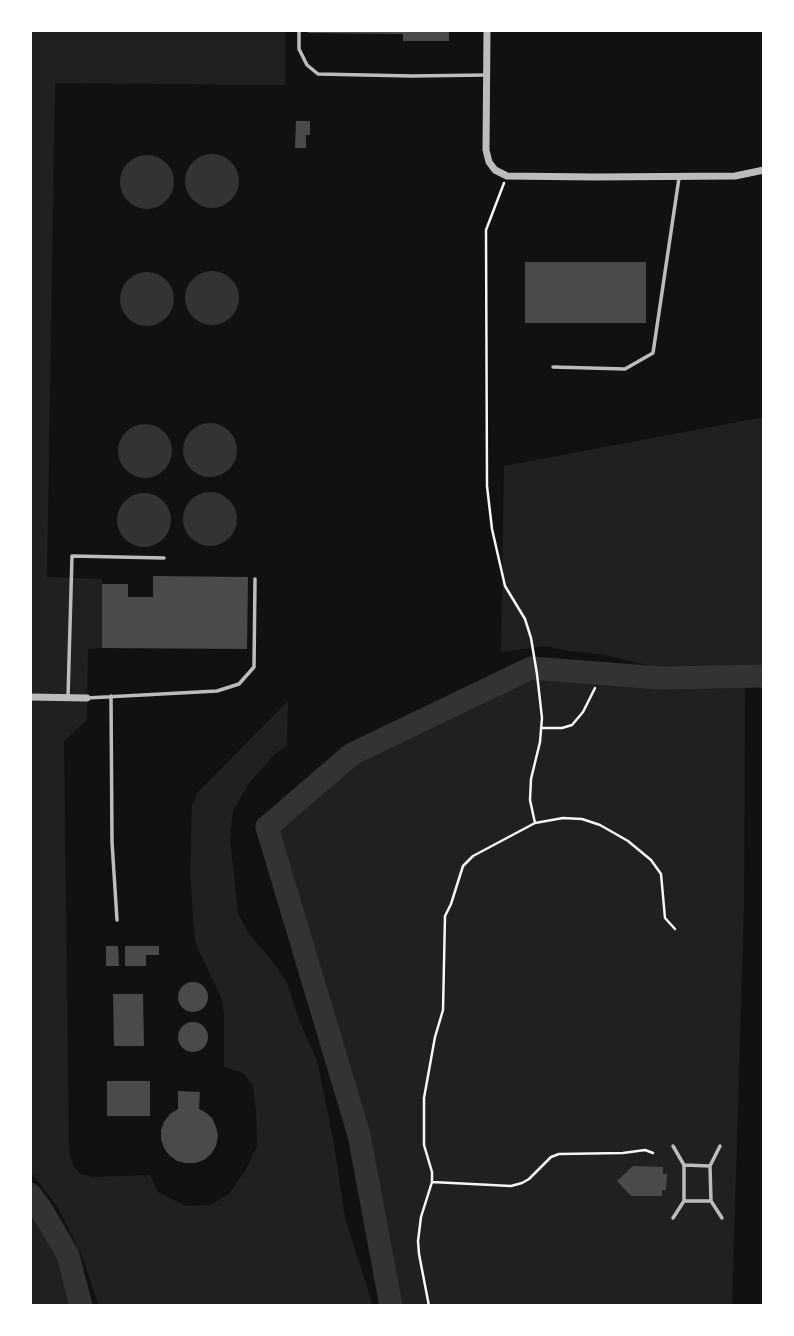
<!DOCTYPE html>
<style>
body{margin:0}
#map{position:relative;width:794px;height:1336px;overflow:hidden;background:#111;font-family:Karla,sans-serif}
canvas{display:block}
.frame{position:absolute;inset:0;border:32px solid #fff;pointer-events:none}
</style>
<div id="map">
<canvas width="794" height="1336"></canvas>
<div class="frame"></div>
</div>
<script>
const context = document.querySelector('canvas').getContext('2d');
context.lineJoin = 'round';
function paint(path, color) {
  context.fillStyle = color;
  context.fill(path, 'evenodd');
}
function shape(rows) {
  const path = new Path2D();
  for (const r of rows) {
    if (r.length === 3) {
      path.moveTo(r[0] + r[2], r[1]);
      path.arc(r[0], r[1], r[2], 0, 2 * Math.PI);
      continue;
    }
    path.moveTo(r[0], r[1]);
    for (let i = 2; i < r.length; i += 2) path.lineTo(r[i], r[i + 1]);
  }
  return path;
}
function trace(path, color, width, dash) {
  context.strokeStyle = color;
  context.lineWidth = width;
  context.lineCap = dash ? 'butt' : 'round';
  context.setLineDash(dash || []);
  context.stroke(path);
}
paint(shape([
 [30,30,285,31,285,85,55,83,47,577,102,579,102,648,88,649,87,720,64,741,69,1152,73,1165,81,1174,92,1177,150,1175,158,1192,186,1206,210,1205,229,1194,245,1171,257,1147,256,1110,253,1085,243,1073,224,1067,224,1013,222,1000,195,942,190,873,192,805,199,791,288,701,287,745,276,753,249,783,233,811,230,838,238,913,249,934,273,962,287,983,299,1020,317,1060,334,1144,345,1218,373,1306,99,1306,81,1254,57,1206,30,1171],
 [764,417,764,683,745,683,744,906,732,1306,391,1306,359,1135,267,827,352,754,531,668,666,673,647,665,605,655,569,651,545,646,501,652,504,466],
 [30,1194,41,1209,68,1255,81,1306,30,1306]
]), '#202020');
paint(shape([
 [212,181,27],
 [147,182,27],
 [212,298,27],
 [147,299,27],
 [210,450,27],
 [145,451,27],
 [210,519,27],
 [144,520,27]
]), '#333');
trace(shape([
 [30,1194,41,1209,68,1255,81,1306],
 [391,1306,359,1135,267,827,352,754,531,668,661,678,764,676]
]), '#333', 23);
paint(shape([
 [308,30,449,30,449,41,403,41,403,34,308,33],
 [296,121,310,121,310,135,306,135,306,148,295,148],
 [525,262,646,262,646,323,525,323],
 [153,576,248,577,247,649,102,648,102,584,128,584,128,597,153,597],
 [106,946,118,946,119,966,106,966],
 [125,946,159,946,159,955,146,955,146,966,125,966],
 [193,997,15],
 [113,994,143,994,144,1046,114,1046],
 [193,1037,15],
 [107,1081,150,1081,150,1116,107,1116],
 [178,1091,200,1092,199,1109,205,1112,212,1118,216,1127,218,1136,216,1146,211,1154,204,1160,195,1163,185,1163,177,1161,169,1155,164,1148,161,1139,161,1130,164,1122,170,1114,178,1109],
 [633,1166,663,1167,663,1174,667,1174,666,1190,662,1190,662,1196,631,1196,617,1181]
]), '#4a4a4a');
trace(shape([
 [504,183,486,230,487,486,492,529,505,586,525,619,531,638,537,674,542,718,540,742,531,779,530,800,535,823],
 [541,728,562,728,572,725,583,712,595,688],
 [432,1182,511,1186,522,1183,529,1179,551,1157,559,1154,623,1153,645,1150,653,1153],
 [429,1306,419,1254,418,1241,421,1217,432,1182,432,1172,424,1145,424,1098,435,1037,443,1010,445,916,451,904,463,866,473,856,535,823,563,818,582,819,600,825,628,841,651,860,661,874,665,918,675,929]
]), '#f5f5f5', 2.5);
trace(shape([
 [299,30,299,49,307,65,318,74,412,76,485,75],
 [553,367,625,369,653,353,679,178],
 [111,696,112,842,117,920],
 [68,697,72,556,164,558],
 [87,698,217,691,239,684,254,667,255,579],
 [673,1146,684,1165,684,1201,673,1218],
 [720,1146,710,1166,711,1201,722,1218],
 [684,1165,710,1166],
 [684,1201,711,1201]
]), '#bcbcbc', 3.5);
trace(shape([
 [487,30,486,150,489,162,495,170,507,176,594,177,735,176,764,170],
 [30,697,87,698]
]), '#bcbcbc', 7);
</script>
